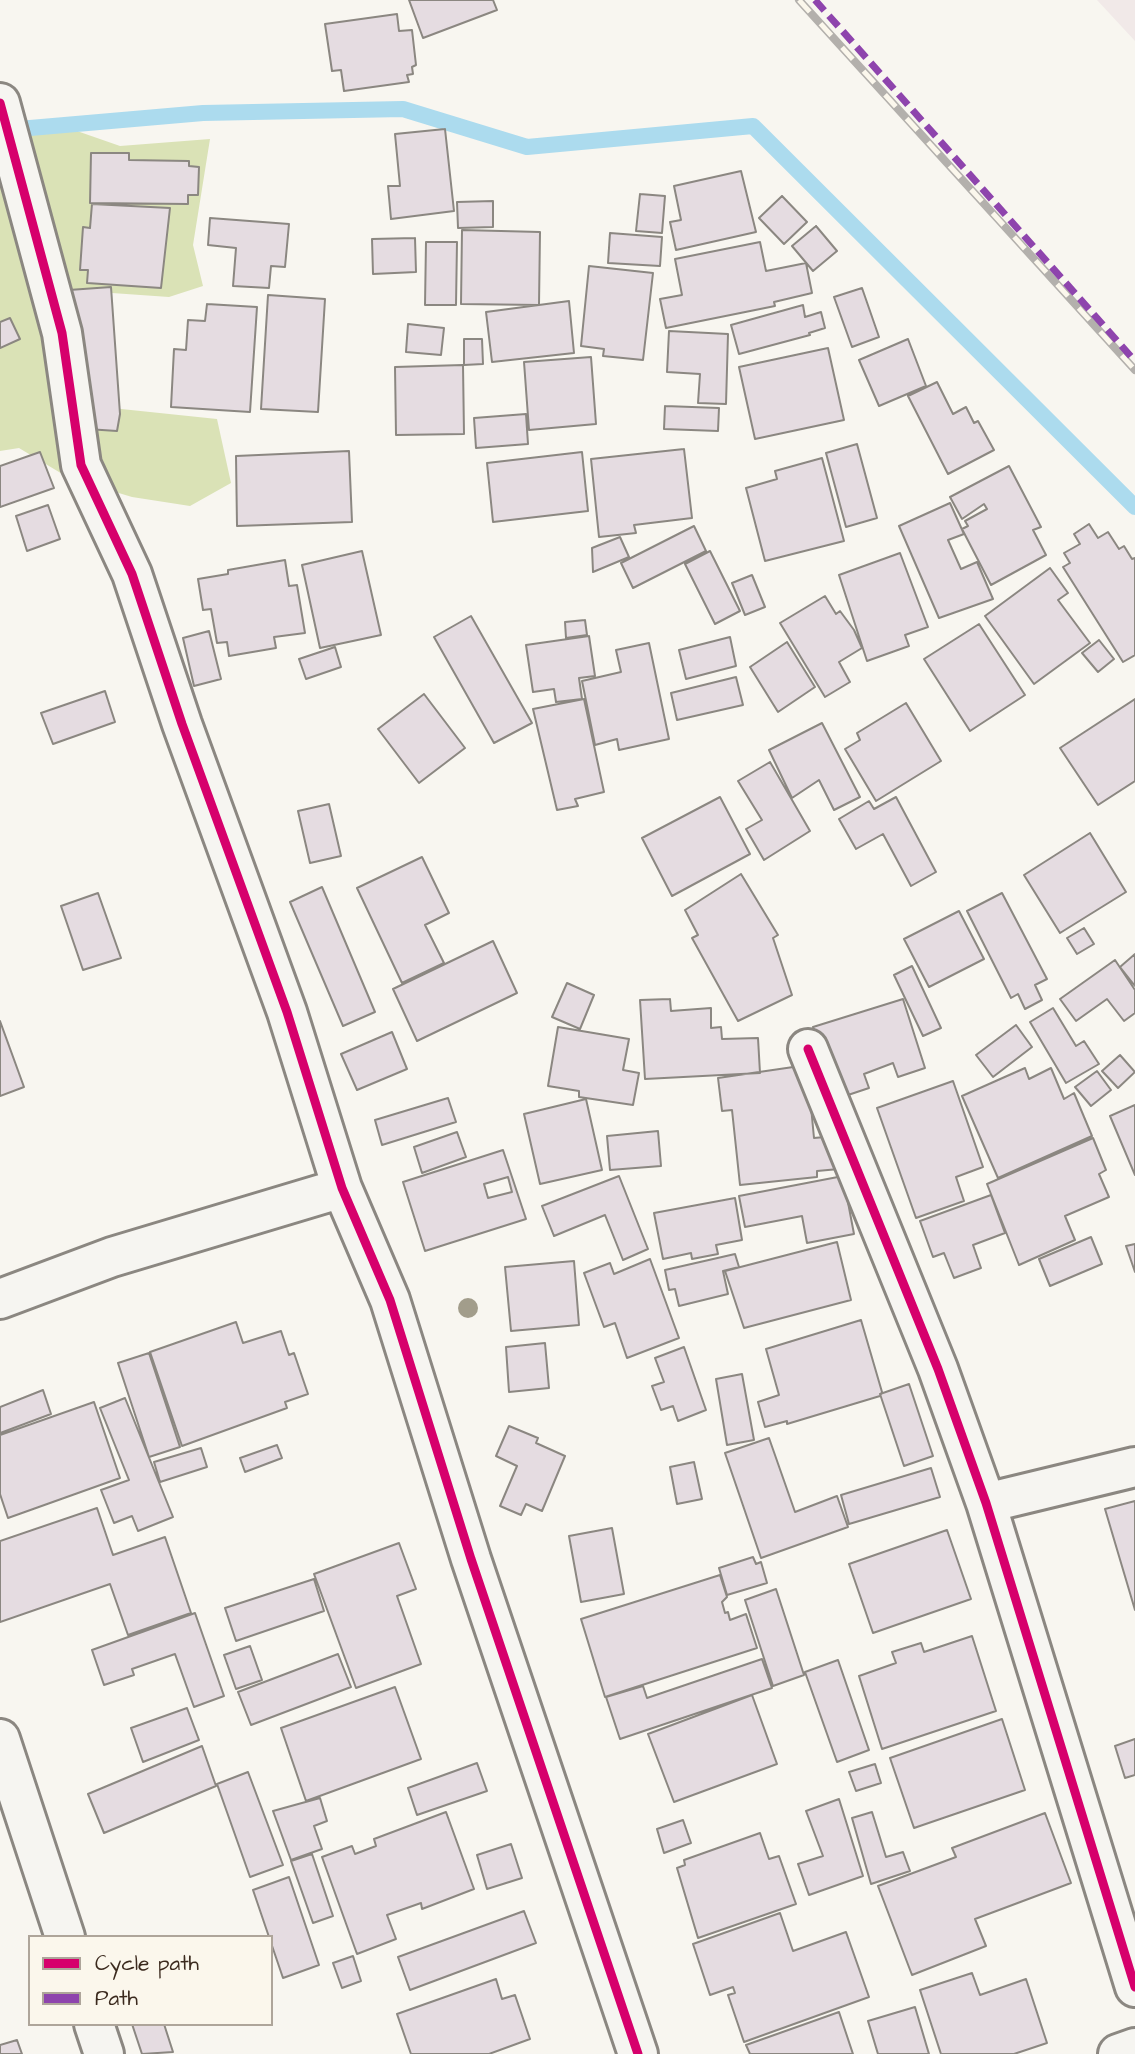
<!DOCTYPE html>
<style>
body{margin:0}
#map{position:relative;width:1135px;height:2054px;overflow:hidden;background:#f8f6f0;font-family:"Architects Daughter",sans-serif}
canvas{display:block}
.legend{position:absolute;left:28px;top:1935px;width:245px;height:91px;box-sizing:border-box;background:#fbf7ec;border:2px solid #aea59a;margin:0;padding:9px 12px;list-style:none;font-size:21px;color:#3b2a1e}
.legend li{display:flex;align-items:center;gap:14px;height:35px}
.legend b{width:35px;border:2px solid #aea59a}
</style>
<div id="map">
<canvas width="1135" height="2054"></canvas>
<ul class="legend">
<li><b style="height:9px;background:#d6006c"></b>Cycle path</li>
<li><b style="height:9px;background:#8e44ad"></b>Path</li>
</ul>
</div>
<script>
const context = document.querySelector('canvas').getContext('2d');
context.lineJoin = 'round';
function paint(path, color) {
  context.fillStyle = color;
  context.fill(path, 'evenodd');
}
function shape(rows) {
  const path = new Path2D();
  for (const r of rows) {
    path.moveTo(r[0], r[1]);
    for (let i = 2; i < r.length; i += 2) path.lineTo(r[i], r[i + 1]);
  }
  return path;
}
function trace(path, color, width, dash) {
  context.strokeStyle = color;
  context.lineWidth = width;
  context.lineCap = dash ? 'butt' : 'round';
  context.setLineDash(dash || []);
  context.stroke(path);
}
paint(shape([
 [1097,0,1135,0,1135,41]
]), '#f1e9e8');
paint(shape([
 [54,123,120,146,210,139,193,245,203,286,169,297,69,290,83,405,217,419,231,483,190,506,132,497,69,478,19,448,0,451,0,142]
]), '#dae2b6');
trace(shape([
 [7,130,203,113,403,109,527,147,753,126,1135,507]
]), '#acdbee', 16);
const building = shape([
 [409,0,493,0,497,10,423,38,409,0],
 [397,14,399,31,412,30,416,65,412,67,413,74,407,75,409,82,344,91,341,70,332,71,325,24,397,14],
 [445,129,454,211,391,219,388,186,400,186,395,134,445,129],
 [91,153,129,153,129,160,189,161,189,166,199,167,198,195,188,195,188,204,90,203,91,153],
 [741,171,756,232,676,250,670,222,681,220,674,186,741,171],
 [640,194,665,196,662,233,636,231,640,194],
 [782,196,807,222,784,244,759,218,782,196],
 [493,201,493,227,458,228,457,202,493,201],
 [92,204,170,208,161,288,87,283,88,270,80,270,83,227,90,228,92,204],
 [210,218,289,224,285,267,271,266,269,288,233,286,236,248,208,245,210,218],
 [816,226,837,251,813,271,792,246,816,226],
 [462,230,540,232,539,305,461,304,462,230],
 [610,233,662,237,660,266,608,263,610,233],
 [415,238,416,272,373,274,372,239,415,238],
 [426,242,457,242,456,305,425,305,426,242],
 [760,242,766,271,806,263,812,293,774,302,775,306,666,328,660,299,682,295,675,259,760,242],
 [589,266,653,273,643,360,603,356,604,349,581,346,589,266],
 [111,287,120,414,117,431,87,429,69,290,111,287],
 [862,288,879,337,852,347,834,297,862,288],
 [268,295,325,299,318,412,261,409,268,295],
 [569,301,574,353,492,362,486,312,569,301],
 [207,304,257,307,250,412,171,407,174,349,186,350,188,320,205,321,207,304],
 [803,305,805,317,821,312,825,328,809,333,810,335,739,354,731,325,803,305],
 [10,318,20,339,0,348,0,322,10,318],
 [408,324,444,328,441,355,406,352,408,324],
 [669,331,728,334,726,404,698,403,700,374,667,372,669,331],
 [464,339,482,339,483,364,464,365,464,339],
 [908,339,926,386,879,406,859,360,908,339],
 [828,348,844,420,755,439,739,367,828,348],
 [591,357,596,424,529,430,524,362,591,357],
 [463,365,464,434,396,435,395,367,463,365],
 [937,382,953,414,966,407,974,423,978,421,994,450,948,474,908,396,937,382],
 [665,406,719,408,718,431,664,429,665,406],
 [526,414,528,444,476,448,474,418,526,414],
 [857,444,877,518,846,527,826,453,857,444],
 [684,449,692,518,634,525,636,533,599,537,591,459,684,449],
 [349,451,352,522,237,526,236,456,349,451],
 [40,452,54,488,0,507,0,466,40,452],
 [582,452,588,511,493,522,487,463,582,452],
 [822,458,844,541,765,561,746,488,777,479,775,471,822,458],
 [1009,466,1041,527,1033,530,1046,555,991,585,962,529,968,526,965,521,987,509,984,504,962,519,950,497,1009,466],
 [950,503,964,534,948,540,961,569,977,562,993,599,939,618,899,526,950,503],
 [48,505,60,539,27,551,16,516,48,505],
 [1089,524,1098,538,1108,532,1119,549,1124,546,1132,559,1135,558,1135,655,1123,662,1063,567,1070,563,1064,553,1080,544,1074,534,1089,524],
 [694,526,706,551,633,588,621,563,694,526],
 [620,537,629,557,593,572,592,548,620,537],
 [362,551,381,635,320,648,302,565,362,551],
 [710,551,740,611,715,624,685,564,710,551],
 [900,553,928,627,905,635,909,646,867,661,839,575,900,553],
 [285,560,289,586,297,585,305,633,274,637,276,648,229,656,227,642,217,643,211,609,203,610,198,579,228,574,228,570,285,560],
 [1050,568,1068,593,1058,600,1090,643,1034,684,985,616,1050,568],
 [752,575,765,607,745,615,732,583,752,575],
 [825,596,836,614,840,611,854,630,862,648,839,662,850,682,825,697,780,623,825,596],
 [471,616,532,723,494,743,434,637,471,616],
 [585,620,587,635,566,638,565,622,585,620],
 [979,624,1025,695,970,731,924,659,979,624],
 [209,631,221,679,194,686,183,638,209,631],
 [589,636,595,676,579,678,582,699,556,702,554,689,533,692,526,645,589,636],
 [730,637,736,666,686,679,679,650,730,637],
 [1099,640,1114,659,1098,672,1082,653,1099,640],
 [787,642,815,687,778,712,750,667,787,642],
 [649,643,669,739,619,750,617,739,595,745,582,681,621,672,616,650,649,643],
 [335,647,341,667,306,679,299,659,335,647],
 [736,677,743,705,677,720,671,693,736,677],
 [105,691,115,722,53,744,41,713,105,691],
 [424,694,465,748,419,783,378,729,424,694],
 [584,699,604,792,575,799,578,806,557,810,533,709,584,699],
 [1135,699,1135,781,1098,805,1060,748,1135,699],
 [906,703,941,761,876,801,845,749,860,740,857,733,906,703],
 [822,723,860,797,834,810,819,780,792,798,769,750,822,723],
 [770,762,810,831,764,860,746,829,762,820,738,781,770,762],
 [720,797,750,854,672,896,642,838,720,797],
 [896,797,936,872,911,886,883,834,856,849,839,819,869,801,874,809,896,797],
 [329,804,341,856,310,863,298,811,329,804],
 [1090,833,1126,892,1060,933,1024,875,1090,833],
 [422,857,449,913,425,925,444,963,402,983,357,888,422,857],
 [741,874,778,935,773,938,792,995,738,1021,692,938,698,935,685,910,741,874],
 [322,887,375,1012,343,1026,290,902,322,887],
 [98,893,121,958,83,970,61,906,98,893],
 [1002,893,1047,979,1035,985,1042,1000,1025,1009,1018,994,1011,998,967,911,1002,893],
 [959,911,984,959,929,987,904,939,959,911],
 [1084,928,1094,944,1077,954,1067,938,1084,928],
 [493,941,517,993,417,1041,393,989,493,941],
 [1135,954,1135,986,1120,967,1135,954],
 [1115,960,1135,990,1135,1013,1124,1021,1107,999,1076,1021,1060,999,1115,960],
 [912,966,941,1028,923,1036,894,975,912,966],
 [567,983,594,995,580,1029,552,1017,567,983],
 [670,999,671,1011,711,1008,711,1028,721,1027,722,1039,758,1038,760,1073,645,1079,640,1000,670,999],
 [903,999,925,1068,898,1077,893,1063,864,1074,869,1088,836,1099,813,1027,903,999],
 [1053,1008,1076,1046,1084,1041,1099,1064,1066,1083,1030,1022,1053,1008],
 [0,1021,24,1087,0,1096,0,1021],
 [1016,1025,1032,1047,993,1077,976,1055,1016,1025],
 [558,1027,629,1039,623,1070,639,1073,633,1105,579,1097,579,1091,548,1086,558,1027],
 [392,1032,407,1069,357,1090,341,1054,392,1032],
 [1120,1055,1135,1072,1118,1088,1102,1071,1120,1055],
 [807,1065,814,1138,836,1136,839,1169,817,1171,817,1177,740,1185,732,1110,722,1111,718,1078,807,1065],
 [1025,1068,1029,1079,1051,1068,1064,1099,1074,1093,1092,1136,998,1178,962,1096,1025,1068],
 [1097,1071,1111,1090,1091,1106,1075,1087,1097,1071],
 [953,1081,983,1167,956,1177,964,1201,916,1218,877,1108,953,1081],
 [448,1098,456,1122,382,1145,375,1120,448,1098],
 [586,1099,602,1170,540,1184,524,1114,586,1099],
 [1135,1105,1135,1175,1110,1116,1135,1105],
 [658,1131,661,1166,610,1170,607,1136,658,1131],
 [457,1132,466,1157,422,1173,414,1147,457,1132],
 [1093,1138,1106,1170,1099,1174,1109,1197,1065,1216,1075,1240,1019,1265,987,1184,1093,1138],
 [503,1150,526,1219,425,1251,403,1182,503,1150],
 [508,1177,512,1192,488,1198,484,1184,508,1177],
 [619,1176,648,1249,623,1260,605,1215,554,1236,542,1206,619,1176],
 [843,1176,854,1234,807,1243,802,1216,745,1227,739,1196,843,1176],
 [991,1195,1005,1233,973,1245,981,1268,954,1278,944,1253,933,1257,920,1221,991,1195],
 [735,1198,742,1240,716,1245,718,1254,692,1259,691,1253,663,1259,654,1213,735,1198],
 [1091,1237,1102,1264,1050,1286,1039,1259,1091,1237],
 [837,1242,851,1300,744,1328,725,1271,837,1242],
 [1135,1244,1135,1272,1126,1246,1135,1244],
 [735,1254,739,1267,723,1271,728,1294,679,1306,675,1289,669,1290,665,1270,735,1254],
 [650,1259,679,1338,627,1358,615,1323,604,1327,584,1273,610,1263,614,1274,650,1259],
 [574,1261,579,1325,511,1331,505,1267,574,1261],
 [861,1320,882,1392,880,1396,787,1424,787,1421,765,1427,758,1402,779,1395,766,1349,861,1320],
 [236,1322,243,1343,281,1331,289,1355,294,1353,308,1394,285,1402,287,1408,182,1446,150,1352,236,1322],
 [545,1343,549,1388,509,1392,506,1347,545,1343],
 [684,1347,706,1410,678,1421,673,1406,661,1410,652,1386,664,1382,655,1358,684,1347],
 [149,1353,180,1447,149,1457,118,1363,149,1353],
 [742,1374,754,1440,727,1445,716,1379,742,1374],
 [909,1384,933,1456,904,1466,880,1394,909,1384],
 [43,1390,51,1414,0,1433,0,1407,43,1390],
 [125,1398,173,1517,138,1531,132,1516,114,1523,101,1490,129,1480,100,1408,125,1398],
 [94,1402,120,1478,8,1518,0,1494,0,1435,94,1402],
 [509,1426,538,1438,536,1443,565,1456,542,1511,526,1504,521,1515,500,1506,517,1466,496,1456,509,1426],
 [769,1438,795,1512,837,1496,848,1527,761,1558,725,1453,769,1438],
 [277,1445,282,1458,245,1472,240,1458,277,1445],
 [201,1448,207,1467,160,1482,154,1462,201,1448],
 [694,1462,702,1499,677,1504,670,1467,694,1462],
 [931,1468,940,1497,849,1524,841,1495,931,1468],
 [1135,1501,1135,1610,1105,1509,1135,1501],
 [97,1508,113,1555,165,1537,191,1613,128,1635,110,1584,0,1622,0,1541,97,1508],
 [612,1528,624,1594,581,1602,569,1536,612,1528],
 [947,1530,971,1599,873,1633,849,1564,947,1530],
 [399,1543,416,1589,397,1596,421,1664,356,1688,314,1574,399,1543],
 [753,1557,756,1564,761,1562,767,1583,727,1595,719,1568,753,1557],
 [720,1575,727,1597,722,1602,725,1613,728,1612,730,1620,746,1614,757,1648,605,1697,581,1619,720,1575],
 [314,1579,324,1611,236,1641,225,1608,314,1579],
 [776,1589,804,1675,773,1686,745,1600,776,1589],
 [195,1613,224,1696,194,1707,175,1654,132,1669,134,1675,104,1685,92,1650,195,1613],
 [972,1636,996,1711,882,1749,859,1676,896,1663,892,1652,921,1643,924,1652,972,1636],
 [250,1646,262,1680,236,1689,224,1655,250,1646],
 [338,1654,351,1687,251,1725,238,1692,338,1654],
 [762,1659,772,1688,620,1739,606,1697,643,1686,647,1698,762,1659],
 [838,1660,869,1750,837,1762,805,1672,838,1660],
 [395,1687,421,1759,306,1801,281,1728,395,1687],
 [752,1695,777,1764,674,1802,648,1734,752,1695],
 [187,1708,199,1740,143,1762,131,1728,187,1708],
 [1002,1719,1025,1790,914,1828,890,1758,1002,1719],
 [1135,1739,1135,1775,1125,1778,1115,1746,1135,1739],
 [202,1746,216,1786,104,1833,88,1794,202,1746],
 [477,1763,487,1791,417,1815,408,1788,477,1763],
 [875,1764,881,1783,856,1791,849,1772,875,1764],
 [248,1772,283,1865,250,1877,217,1784,248,1772],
 [320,1798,327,1821,314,1826,322,1849,291,1860,273,1811,320,1798],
 [839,1799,863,1876,809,1895,798,1864,823,1856,806,1811,839,1799],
 [446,1812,474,1889,422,1909,421,1903,387,1915,396,1939,357,1954,322,1857,352,1846,355,1854,376,1846,374,1839,446,1812],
 [872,1812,886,1857,903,1852,910,1871,871,1884,852,1818,872,1812],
 [1045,1813,1071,1883,975,1919,986,1946,912,1975,878,1886,956,1857,952,1848,1045,1813],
 [683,1820,691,1843,664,1853,657,1829,683,1820],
 [760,1833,769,1859,779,1856,796,1904,698,1938,677,1868,685,1865,684,1860,760,1833],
 [511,1844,522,1878,487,1889,477,1855,511,1844],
 [312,1854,333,1916,313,1923,291,1861,312,1854],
 [289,1877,319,1965,283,1978,253,1890,289,1877],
 [524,1911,536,1943,410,1990,398,1957,524,1911],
 [780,1913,793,1951,846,1932,869,1997,744,2042,728,1995,735,1993,733,1987,710,1995,693,1944,780,1913],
 [353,1956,361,1981,342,1988,333,1963,353,1956],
 [972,1973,980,1995,1026,1979,1047,2043,1014,2054,941,2054,920,1990,972,1973],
 [496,1979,502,1999,515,1995,530,2039,489,2054,411,2054,397,2014,496,1979],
 [915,2007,929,2054,878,2054,868,2021,915,2007],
 [839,2012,853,2054,750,2054,746,2045,839,2012],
 [132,2024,164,2024,173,2052,142,2054,132,2024],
 [17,2040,22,2054,0,2054,0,2045,17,2040]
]);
paint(building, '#e5dce1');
trace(building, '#8b8781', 2);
const minor = shape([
 [0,103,62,333,81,465,132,574,182,724,287,1012,342,1188,390,1300,471,1559,638,2054],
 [808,1049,938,1369,986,1503,1135,1987],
 [0,1299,112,1257,342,1188],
 [986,1503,1135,1467],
 [0,1739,65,1937],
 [94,2024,104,2054],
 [1118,2054,1135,2048]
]);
trace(minor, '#8b8781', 44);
trace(minor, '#f6f5f1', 38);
const rail = shape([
 [799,0,1135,370]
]);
trace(rail, '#b3b0ac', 8);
trace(rail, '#fbf7ec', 5, [16]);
trace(shape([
 [815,0,1135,361]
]), '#8e44ad', 7, [14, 7]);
trace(shape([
 [0,103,62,333,81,465,132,574,182,724,287,1012,342,1188,390,1300,471,1559,638,2054],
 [808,1049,938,1369,986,1503,1135,1987]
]), '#d6006c', 9);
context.fillStyle = '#a29d8b';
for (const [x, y] of [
 [468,1308]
]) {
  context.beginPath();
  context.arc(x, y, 10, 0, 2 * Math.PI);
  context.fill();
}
</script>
